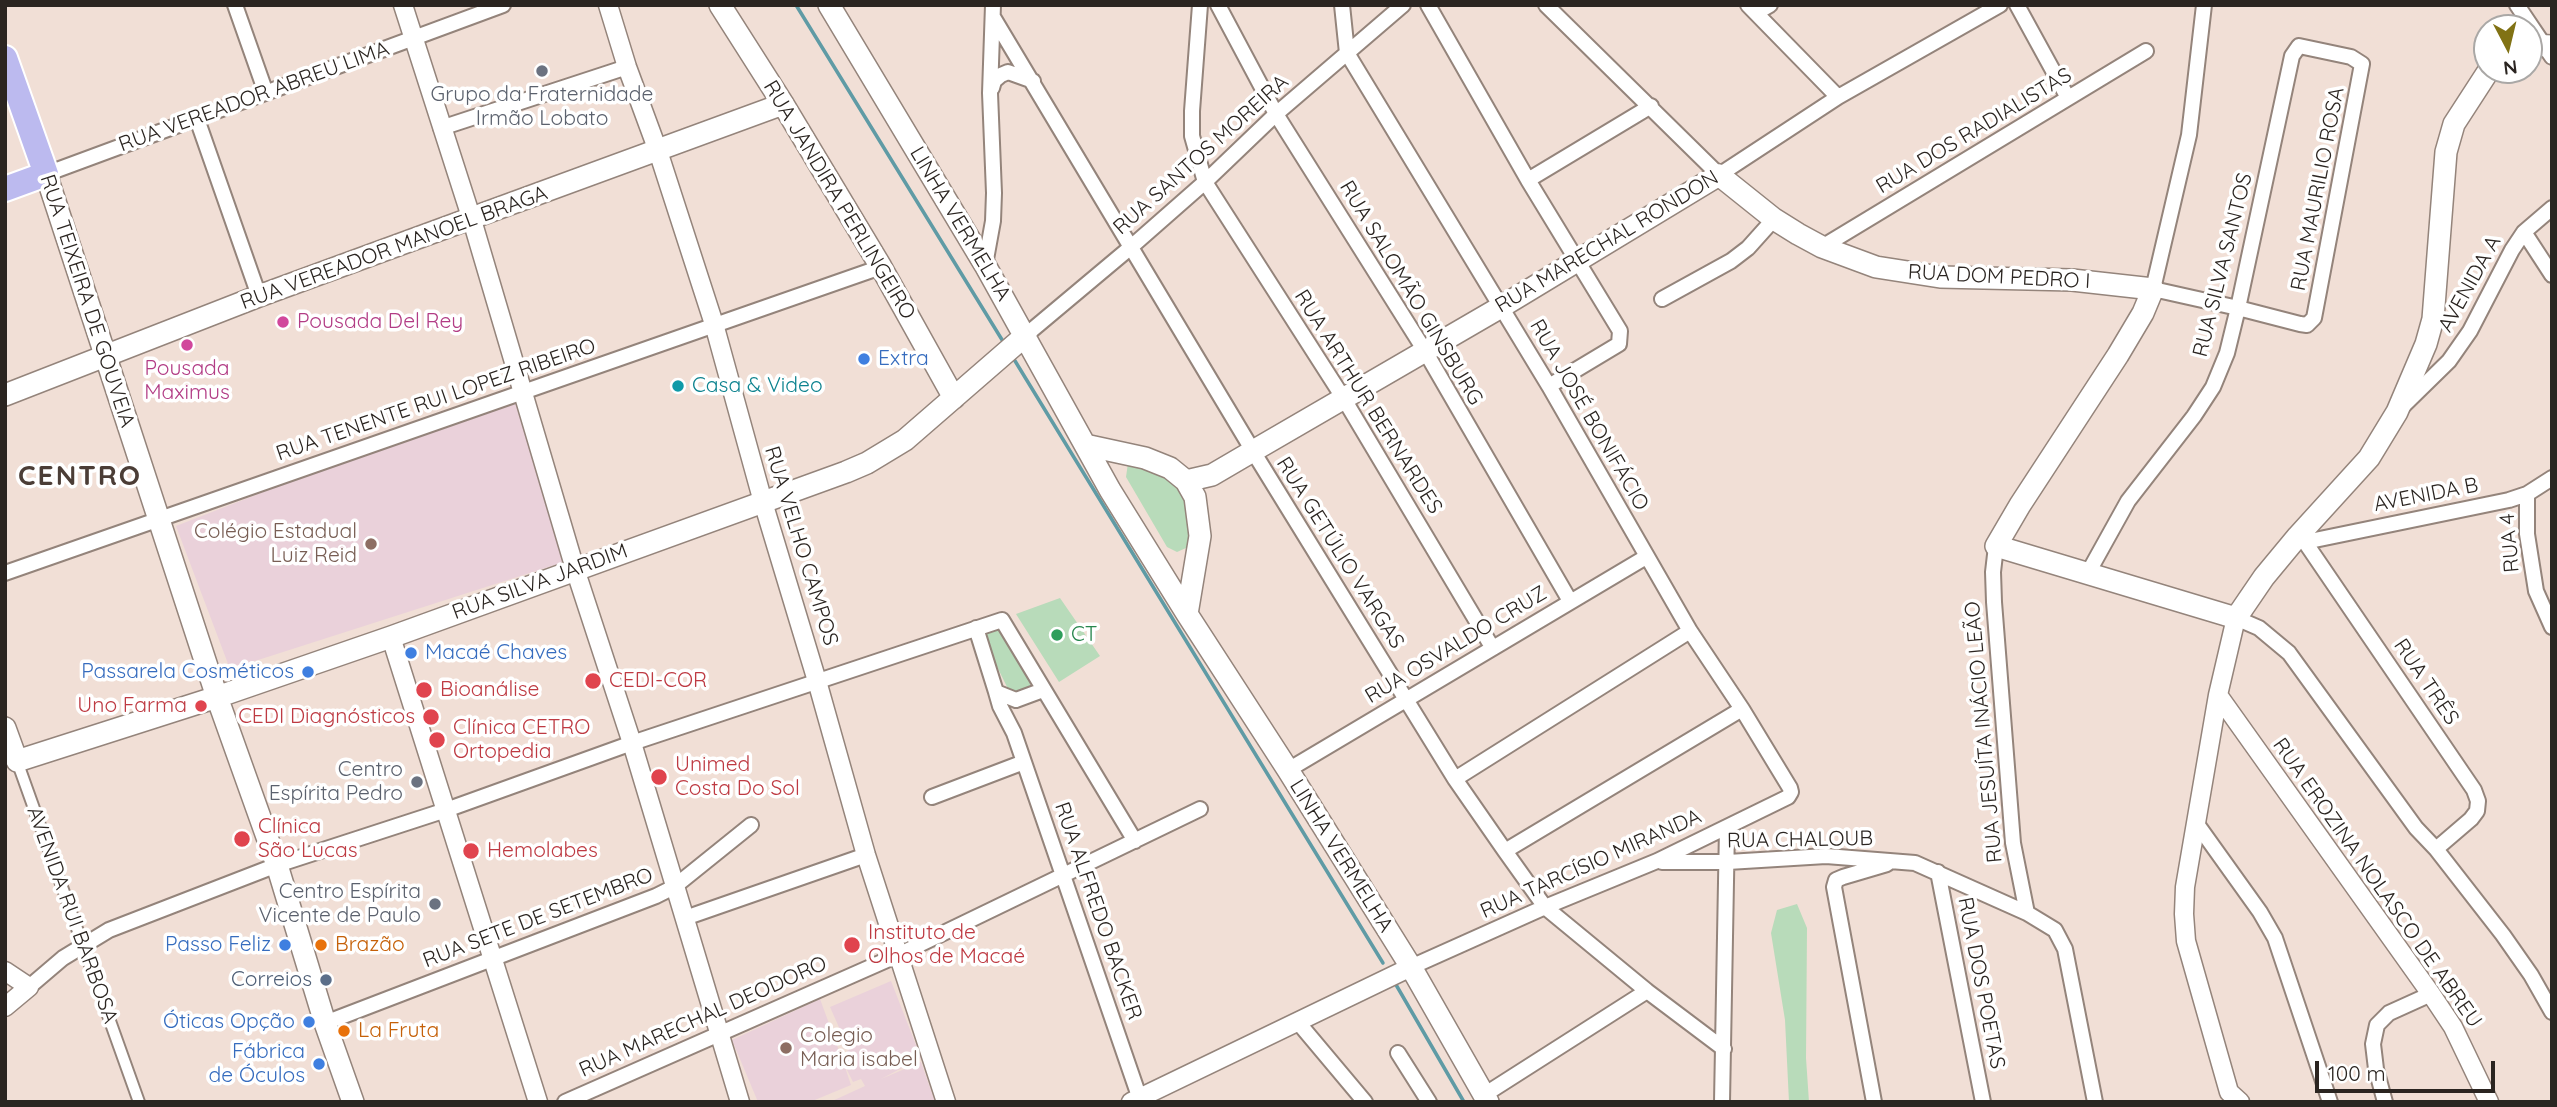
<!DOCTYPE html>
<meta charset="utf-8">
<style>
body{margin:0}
#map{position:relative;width:2557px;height:1107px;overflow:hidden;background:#f1dfd6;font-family:Quicksand,sans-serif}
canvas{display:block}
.frame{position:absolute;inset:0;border:7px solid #2b2521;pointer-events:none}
.north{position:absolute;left:2473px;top:14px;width:70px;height:70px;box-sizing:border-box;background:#fff;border:2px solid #aaa8a6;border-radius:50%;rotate:173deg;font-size:19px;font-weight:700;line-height:28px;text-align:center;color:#2b2521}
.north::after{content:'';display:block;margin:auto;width:24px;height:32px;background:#817214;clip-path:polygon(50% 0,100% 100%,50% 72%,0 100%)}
.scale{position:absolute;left:2315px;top:1061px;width:180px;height:32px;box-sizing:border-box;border:4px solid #2b2521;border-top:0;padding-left:9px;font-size:21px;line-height:24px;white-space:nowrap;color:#2b2521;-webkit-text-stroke:5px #fff;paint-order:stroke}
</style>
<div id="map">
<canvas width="2557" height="1107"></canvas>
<div class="frame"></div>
<div class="north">N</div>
<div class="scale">100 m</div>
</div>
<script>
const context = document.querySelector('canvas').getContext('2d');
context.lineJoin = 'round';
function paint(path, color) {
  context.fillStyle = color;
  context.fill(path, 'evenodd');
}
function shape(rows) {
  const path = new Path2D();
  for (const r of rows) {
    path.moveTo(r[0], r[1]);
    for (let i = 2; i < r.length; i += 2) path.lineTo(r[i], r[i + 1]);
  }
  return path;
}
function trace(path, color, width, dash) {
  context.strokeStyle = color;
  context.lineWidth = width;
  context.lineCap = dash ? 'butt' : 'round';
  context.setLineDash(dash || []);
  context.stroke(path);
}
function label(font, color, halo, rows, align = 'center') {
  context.font = font + ' Quicksand,sans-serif';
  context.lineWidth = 7;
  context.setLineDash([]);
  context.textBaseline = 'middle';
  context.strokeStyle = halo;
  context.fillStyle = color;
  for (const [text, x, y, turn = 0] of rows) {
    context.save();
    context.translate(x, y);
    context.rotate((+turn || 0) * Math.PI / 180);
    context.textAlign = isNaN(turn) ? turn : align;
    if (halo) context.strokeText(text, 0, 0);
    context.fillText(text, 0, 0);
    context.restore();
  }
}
paint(shape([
 [513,395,564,562,230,669,176,526],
 [891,981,921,1058,881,1079,921,1062,935,1102,830,1102,865,1086,861,1079,853,1082,844,1064,851,1085,810,1102,758,1102,732,1040,820,999,841,1056,849,1050,830,1007]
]), '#ead1da');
paint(shape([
 [1136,458,1186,486,1195,544,1177,552,1167,547,1126,477,1128,463],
 [1060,598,1100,656,1059,682,1016,614],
 [996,628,1000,629,1030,679,1030,687,1027,690,1013,693,1009,691,984,640,988,632],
 [1797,904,1807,928,1806,1058,1809,1102,1789,1102,1785,1020,1771,933,1777,910]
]), '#b8dbba');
trace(shape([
 [796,5,1004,343],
 [1012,356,1383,963],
 [1395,983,1464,1102]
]), '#5f9ba5', 3.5);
const pedestrian = shape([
 [17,761,139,1102]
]);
const minor = shape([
 [235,5,266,93],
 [1200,5,1192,111,1192,136,1205,182,1344,399,1492,647],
 [1218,5,1276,114,1425,351,1570,601],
 [1342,5,1347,53,1549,386,1690,631,1742,709,1790,788,1791,792,1788,797,1657,861,1545,907,1411,967],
 [1428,5,1528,180,1620,331,1619,344,1549,386],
 [1546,5,1719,175,1838,97,2000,5],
 [1748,5,1838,97],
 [2017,5,2068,98],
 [2517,5,2552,57],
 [1756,13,1770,5],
 [993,17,1259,461,1455,779,1505,851,1545,907,1647,991,1724,1049],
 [992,88,994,81,1001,75,1008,72,1033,81],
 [197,119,259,296],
 [441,128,627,67],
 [46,174,503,5],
 [1528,180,1651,106],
 [2524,232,2552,275],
 [1822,247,2146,51],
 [985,265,993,221,994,193,990,93,993,5],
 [1662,299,1731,261,1748,248,1774,219],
 [1026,335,1131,247,1205,182,1276,114,1403,5],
 [2403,406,2449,361,2470,331,2512,250,2524,232,2552,208],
 [2527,494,2527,534,2536,591,2552,627],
 [2298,536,2305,542,2474,790,2478,801,2477,811,2471,819,2436,849],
 [2305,542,2509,500,2527,494,2552,478],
 [1996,546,1993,572,1994,602,2013,843,2027,913],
 [5,573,881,267],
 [2088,573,2128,501,2194,416,2213,387,2227,353,2238,308,2292,56,2299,46,2351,57,2362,64,2314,318,2307,325,2300,324,2238,308,2153,289,2189,135,2204,5],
 [2236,618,2259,628,2289,653,2416,828,2436,849,2503,935,2531,975,2552,1012],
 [976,628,996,692,1016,700],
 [996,692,1000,706,1014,733,1141,1102],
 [1016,700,1043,690],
 [1288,770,1646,557],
 [1455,779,1690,631],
 [932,797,1024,762],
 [2197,824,2260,912,2275,938,2330,1102],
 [1505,851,1742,709],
 [1662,862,1728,862,1826,856,1915,863,2027,913,2055,930,2065,949,2095,1102],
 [1938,872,1983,1102],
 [685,918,866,855],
 [29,987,63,958,109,930,277,865,446,810,632,743,1002,620,1135,841],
 [1297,1021,1365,1102],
 [325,1023,656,896,674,887,751,825],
 [1398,1053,1429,1102],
 [1484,1095,1647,991],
 [565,1102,898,955,1200,809],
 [1722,1102,1727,827],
 [1874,1102,1834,887,1836,880,1843,877,1887,864],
 [2385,1102,2376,1069,2373,1044,2377,1025,2389,1013,2431,994]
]);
const tertiary = shape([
 [403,5,472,220,575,569,632,743,740,1102],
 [608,5,627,67,658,151,714,324,763,502,817,681,866,855,946,1102],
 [2236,618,2218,695,2185,887,2184,914,2186,941,2229,1092,2240,1102],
 [391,637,538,1102],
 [2218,695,2431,994,2453,1027,2489,1102],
 [5,971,29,987,5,1007],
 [1131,1102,1411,967]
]);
const secondary = shape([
 [720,5,783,104,881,267,954,398],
 [829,5,985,265,1110,490,1187,614,1288,770,1411,967,1488,1102],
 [2529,45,2552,46],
 [46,174,217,697,277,865,325,1023,353,1102],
 [5,395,259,296,783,104],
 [1085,445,1145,458,1170,468,1186,481,1195,497,1200,536,1187,614],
 [1186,481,1212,475,1253,451,1501,307,1719,175,1774,219,1798,234,1822,247,1876,267,1940,277,2072,280,2153,289,2143,313,2118,355,2020,505,1996,546,2236,618,2264,577,2298,536,2369,458,2397,412,2426,344,2433,319,2446,152,2454,124,2489,70],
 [5,728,17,761,217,697,391,637,846,472,867,463,905,440,1026,335]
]);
const trunk = shape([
 [5,58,46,174,5,189]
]);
trace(pedestrian, '#94847b', 14);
trace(minor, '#94847b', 18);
trace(tertiary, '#94847b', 21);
trace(secondary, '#94847b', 24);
trace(trunk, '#fff', 28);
trace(pedestrian, '#fff', 10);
trace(minor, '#fff', 14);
trace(tertiary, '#fff', 18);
trace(secondary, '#fff', 21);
trace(trunk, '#bcbaef', 24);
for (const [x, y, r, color] of [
 [542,71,7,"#6b7280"],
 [283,322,7,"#d1479c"],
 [187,345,7,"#d1479c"],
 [864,359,7,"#3f7fe0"],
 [678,386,7,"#0f9aa8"],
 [371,544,7,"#8d6e63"],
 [1057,635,7,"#2e9e5b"],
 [411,653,7,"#3f7fe0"],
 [308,672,7,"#3f7fe0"],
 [593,681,9,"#e0444e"],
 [424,690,9,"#e0444e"],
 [201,706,7,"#e0444e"],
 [431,717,9,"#e0444e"],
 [437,740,9,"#e0444e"],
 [659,777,9,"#e0444e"],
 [417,782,7,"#6b7280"],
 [242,839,9,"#e0444e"],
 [471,851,9,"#e0444e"],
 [435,904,7,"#6b7280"],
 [285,945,7,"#3f7fe0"],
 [321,945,7,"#e8710a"],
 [852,945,9,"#e0444e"],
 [326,980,7,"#5c6f8a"],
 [309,1022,7,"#3f7fe0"],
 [344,1031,7,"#e8710a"],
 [786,1048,7,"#8d6e63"],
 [319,1064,7,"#3f7fe0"]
]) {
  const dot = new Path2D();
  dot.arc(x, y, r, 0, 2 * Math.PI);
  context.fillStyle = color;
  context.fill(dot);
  trace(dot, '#fff', 2.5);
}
label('21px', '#5b616d', '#fff', [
 ["Grupo da Fraternidade",542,95,"center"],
 ["Irmão Lobato",542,119,"center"],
 ["Centro",403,770],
 ["Espírita Pedro",403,794],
 ["Centro Espírita",421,892],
 ["Vicente de Paulo",421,916]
], 'right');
label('21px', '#2b2521', '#fff', [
 ["RUA VEREADOR ABREU LIMA",254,97,-20],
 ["RUA DOS RADIALISTAS",1974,131,-31],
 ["RUA SANTOS MOREIRA",1201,155,-42],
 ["RUA MAURILIO ROSA",2318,189,-79],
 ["RUA JANDIRA PERLINGEIRO",839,200,59],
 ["LINHA VERMELHA",960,224,59],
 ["RUA MARECHAL RONDON",1607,242,-31],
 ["RUA VEREADOR MANOEL BRAGA",394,248,-20],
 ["RUA SILVA SANTOS",2223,265,-76],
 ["RUA DOM PEDRO I",1999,277,3],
 ["AVENIDA A",2470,284,-61],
 ["RUA SALOMÃO GINSBURG",1411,293,59],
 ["RUA TEIXEIRA DE GOUVEIA",87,301,72],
 ["RUA TENENTE RUI LOPEZ RIBEIRO",436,400,-19],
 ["RUA ARTHUR BERNARDES",1368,402,58],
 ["RUA JOSÉ BONIFÁCIO",1589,415,60],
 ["AVENIDA B",2426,495,-11],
 ["RUA 4",2510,543,-95],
 ["RUA VELHO CAMPOS",801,546,73],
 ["RUA GETÚLIO VARGAS",1340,553,58],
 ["RUA SILVA JARDIM",540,582,-20],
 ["RUA OSVALDO CRUZ",1456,645,-31],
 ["RUA TRÊS",2426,682,56],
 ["RUA JESUÍTA INÁCIO LEÃO",1984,732,-95],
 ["RUA CHALOUB",1800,840,-1],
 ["LINHA VERMELHA",1341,856,58],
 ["RUA TARCÍSIO MIRANDA",1591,864,-24],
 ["RUA EROZINA NOLASCO DE ABREU",2377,883,55],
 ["RUA ALFREDO BACKER",1098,911,71],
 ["AVENIDA RUI BARBOSA",72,915,70],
 ["RUA SETE DE SETEMBRO",538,918,-21],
 ["RUA DOS POETAS",1981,983,79],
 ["RUA MARECHAL DEODORO",703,1017,-24]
]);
label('21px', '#b23c85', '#fff', [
 ["Pousada Del Rey",297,322],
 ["Pousada",187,369,"center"],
 ["Maximus",187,393,"center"]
], 'left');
label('21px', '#366cbe', '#fff', [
 ["Extra",878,359,"left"],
 ["Macaé Chaves",425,653,"left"],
 ["Passarela Cosméticos",294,672],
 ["Passo Feliz",271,945],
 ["Óticas Opção",295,1022],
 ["Fábrica",305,1052],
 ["de Óculos",305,1076]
], 'right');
label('21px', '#0d838f', '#fff', [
 ["Casa & Video",692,386]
], 'left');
label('21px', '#785e54', '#fff', [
 ["Colégio Estadual",357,532],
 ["Luiz Reid",357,556],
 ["Colegio",800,1036,"left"],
 ["Maria isabel",800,1060,"left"]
], 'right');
label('21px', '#27864d', '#fff', [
 ["CT",1071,635]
], 'left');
label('21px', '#be3a42', '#fff', [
 ["CEDI-COR",609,681],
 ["Bioanálise",440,690],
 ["Uno Farma",187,706,"right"],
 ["CEDI Diagnósticos",415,717,"right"],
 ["Clínica CETRO",453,728],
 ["Ortopedia",453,752],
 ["Unimed",675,765],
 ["Costa Do Sol",675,789],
 ["Clínica",258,827],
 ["São Lucas",258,851],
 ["Hemolabes",487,851],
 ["Instituto de",868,933],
 ["Olhos de Macaé",868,957]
], 'left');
label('21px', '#c56008', '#fff', [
 ["Brazão",335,945],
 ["La Fruta",358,1031]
], 'left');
label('21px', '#4e5e75', '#fff', [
 ["Correios",312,980]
], 'right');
context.letterSpacing = '2px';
label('bold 28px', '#4b3d36', '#fff', [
 ["CENTRO",80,477]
]);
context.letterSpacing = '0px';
</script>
